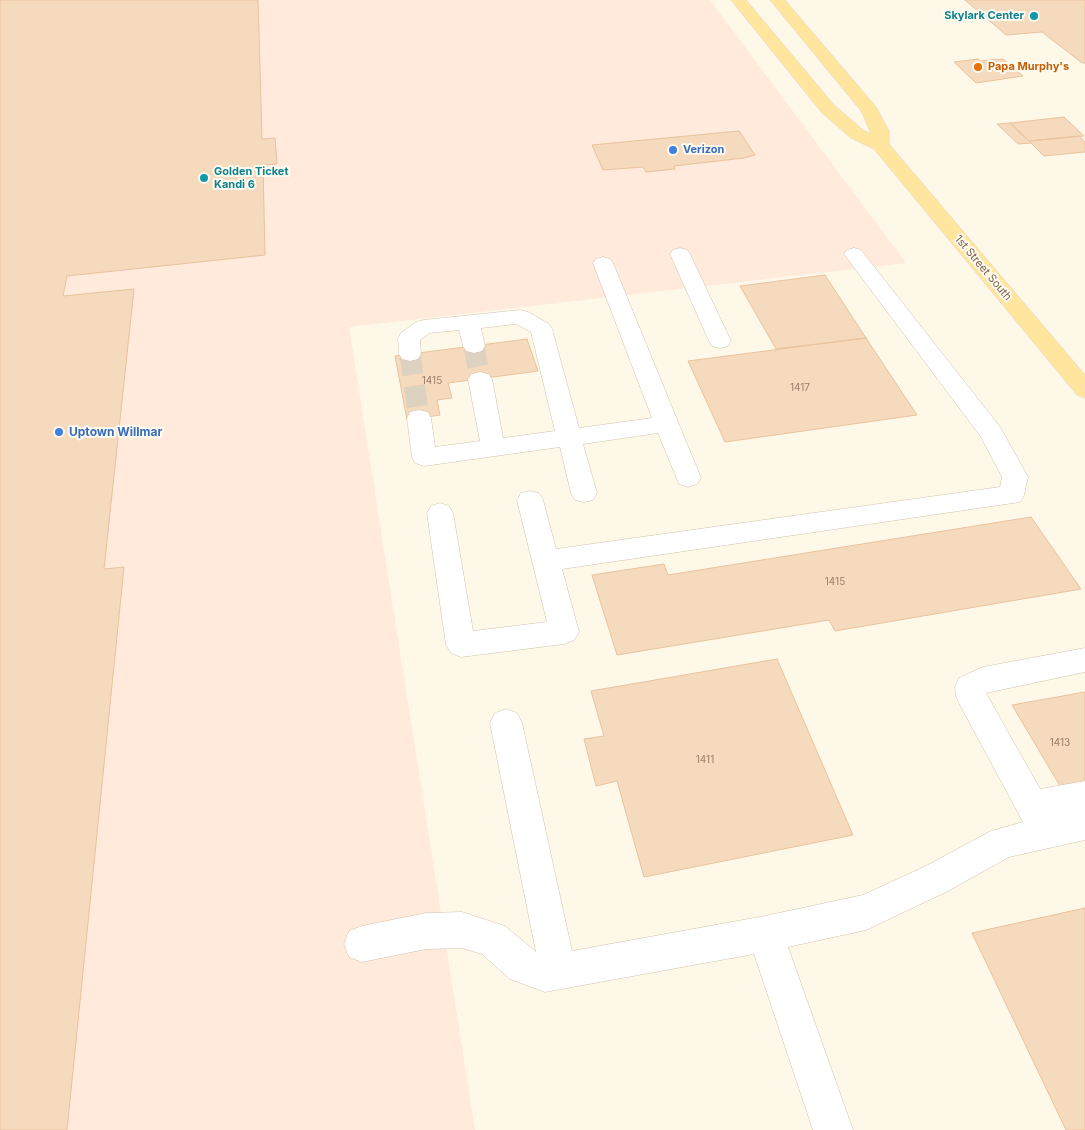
<!DOCTYPE html>
<style>
body{margin:0}
canvas{display:block;background:#fef8e8}
</style>
<canvas width="1085" height="1130"></canvas>
<script>
const context = document.querySelector('canvas').getContext('2d');
context.lineJoin = 'round';
function paint(path, color) {
  context.fillStyle = color;
  context.fill(path, 'evenodd');
}
function shape(rows) {
  const path = new Path2D();
  for (const r of rows) {
    path.moveTo(r[0], r[1]);
    for (let i = 2; i < r.length; i += 2) path.lineTo(r[i], r[i + 1]);
  }
  return path;
}
function trace(path, color, width, dash) {
  context.strokeStyle = color;
  context.lineWidth = width;
  context.lineCap = dash ? 'butt' : 'round';
  context.setLineDash(dash || []);
  context.stroke(path);
}
function label(font, color, halo, rows, align = 'center') {
  context.font = font + ' Inter,sans-serif';
  context.lineWidth = 4;
  context.setLineDash([]);
  context.textBaseline = 'middle';
  context.strokeStyle = halo;
  context.fillStyle = color;
  for (const [text, x, y, turn = 0] of rows) {
    context.save();
    context.translate(x, y);
    context.rotate((+turn || 0) * Math.PI / 180);
    context.textAlign = isNaN(turn) ? turn : align;
    if (halo) context.strokeText(text, 0, 0);
    context.fillText(text, 0, 0);
    context.restore();
  }
}
paint(shape([
 [0,0,710,0,906,263,349,327,475,1130,0,1130]
]), '#ffeadc');
const building = shape([
 [0,0,258,0,262,139,275,138,277,164,263,165,265,255,67,276,63,296,134,289,104,569,124,567,67,1130,0,1130,0,0],
 [965,0,1085,0,1085,63,1082,63,1042,32,1006,35,965,0],
 [978,59,980,61,1003,59,1023,76,976,83,954,62,978,59],
 [1064,117,1084,136,1029,141,1010,123,1064,117],
 [1010,123,1029,141,1031,143,1018,144,997,124,1010,123],
 [739,131,755,155,744,158,674,166,675,169,646,172,643,167,603,170,592,145,739,131],
 [1079,136,1085,142,1085,152,1044,156,1029,141,1079,136],
 [825,275,866,338,776,349,740,286,825,275],
 [866,338,917,415,725,442,688,361,866,338],
 [527,339,538,371,448,383,452,398,437,400,440,415,407,420,395,356,527,339],
 [1031,517,1081,589,835,631,829,620,617,655,592,575,664,564,668,575,1031,517],
 [777,659,853,835,644,877,617,781,596,786,584,739,604,736,591,691,777,659],
 [1085,692,1085,781,1060,786,1012,705,1085,692],
 [1085,908,1085,1130,1066,1130,972,933,1085,908]
]);
paint(building, '#f6dabe');
trace(building, '#eac29d', 1);
trace(shape([
 [474,346,480,379],
 [410,354,419,418]
]), '#ddd2c0', 21, [21, 11]);
const minor = shape([
 [680,248,687,250,690,254,731,341,728,346,720,348,712,346,709,341,670,254,673,250,680,248],
 [854,248,861,250,1000,427,1028,477,1024,495,1020,502,562,569,579,632,574,640,564,644,461,657,451,653,446,645,427,513,431,506,440,503,449,506,453,513,473,631,547,622,517,500,521,493,530,491,539,493,543,500,556,549,1000,487,1002,477,981,437,844,254,847,250,854,248],
 [603,257,610,259,613,263,701,478,697,484,688,487,679,484,658,433,583,444,597,493,593,500,584,502,575,500,571,493,560,447,424,466,415,463,412,457,407,418,410,412,419,410,428,412,431,418,435,447,480,441,468,379,472,374,480,372,488,374,492,379,503,438,555,431,531,332,516,324,481,328,485,346,482,351,474,353,466,351,463,346,459,330,430,333,420,340,421,354,418,359,410,361,402,359,399,354,398,338,401,333,416,322,424,320,520,310,528,312,549,324,552,329,579,428,652,418,593,263,596,259,603,257],
 [1085,648,1085,672,986,693,1040,789,1085,781,1085,840,1009,857,948,891,866,930,788,947,853,1130,813,1130,754,954,545,992,510,979,482,954,462,948,426,949,362,962,349,957,344,944,349,931,362,926,426,913,462,912,505,926,536,952,490,723,495,713,506,709,517,713,522,723,572,951,765,916,863,895,924,867,991,831,1023,822,960,705,956,696,955,687,959,678,983,667,1085,648]
]);
const major = shape([
 [731,0,746,0,834,105,863,130,871,134,862,112,770,0,785,0,876,107,889,131,889,144,1085,375,1085,398,1077,395,874,149,851,138,822,113,731,0]
]);
trace(minor, '#d2c1ac', 1);
trace(major, '#ddd6d0', 1);
paint(minor, '#fff');
paint(major, '#ffe59e');
for (const [x, y, r, color] of [
 [1034,16,5,"#0f9aa8"],
 [978,67,5,"#e8710a"],
 [673,150,5,"#3f7fe0"],
 [204,178,5,"#0f9aa8"],
 [59,432,5,"#3f7fe0"]
]) {
  const dot = new Path2D();
  dot.arc(x, y, r, 0, 2 * Math.PI);
  context.fillStyle = color;
  context.fill(dot);
  trace(dot, '#fffbf0', 2);
}
label('10px', '#9a7e66', null, [
 ["1415",432,381],
 ["1417",800,388],
 ["1415",835,582],
 ["1413",1060,743],
 ["1411",705,760]
]);
label('bold 11px', '#0d838f', '#fffbf0', [
 ["Skylark Center",1024,16],
 ["Golden Ticket",214,172,"left"],
 ["Kandi 6",214,185,"left"]
], 'right');
label('bold 11px', '#c56008', '#fffbf0', [
 ["Papa Murphy's",988,67]
], 'left');
label('bold 11px', '#366cbe', '#fffbf0', [
 ["Verizon",683,150]
], 'left');
label('11px', '#7b6049', '#fffbf0', [
 ["1st Street South",983,268,50]
]);
label('bold 12px', '#366cbe', '#fffbf0', [
 ["Uptown Willmar",69,432]
], 'left');
</script>
